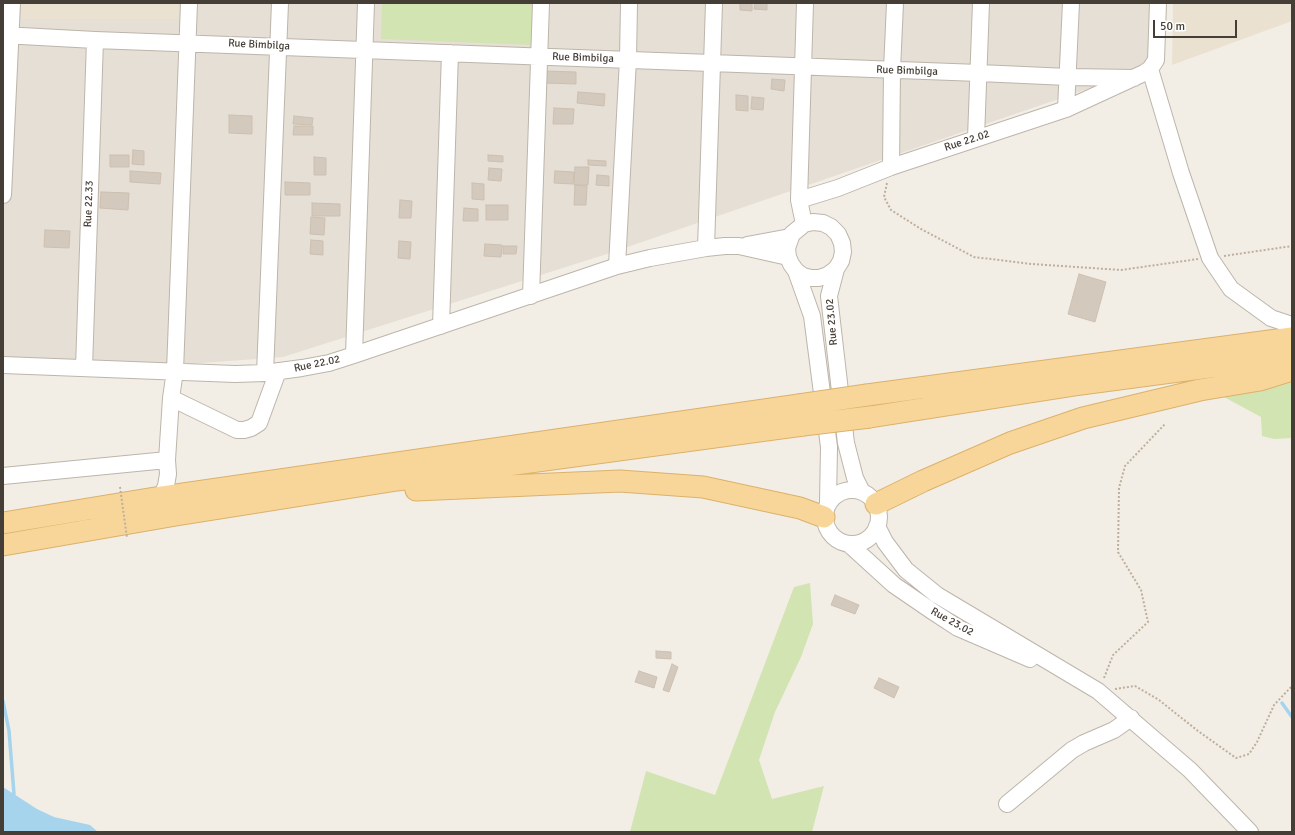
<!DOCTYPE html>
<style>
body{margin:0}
#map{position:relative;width:1295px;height:835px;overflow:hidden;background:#f2eee6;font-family:Signika,sans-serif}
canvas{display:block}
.frame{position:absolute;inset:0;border:4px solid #453e36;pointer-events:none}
.scale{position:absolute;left:1153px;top:20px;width:84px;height:18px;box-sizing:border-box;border:2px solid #453e36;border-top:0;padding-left:5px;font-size:12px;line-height:14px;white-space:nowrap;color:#453e36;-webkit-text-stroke:3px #fff;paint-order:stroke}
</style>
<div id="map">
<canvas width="1295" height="835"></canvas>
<div class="frame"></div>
<div class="scale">50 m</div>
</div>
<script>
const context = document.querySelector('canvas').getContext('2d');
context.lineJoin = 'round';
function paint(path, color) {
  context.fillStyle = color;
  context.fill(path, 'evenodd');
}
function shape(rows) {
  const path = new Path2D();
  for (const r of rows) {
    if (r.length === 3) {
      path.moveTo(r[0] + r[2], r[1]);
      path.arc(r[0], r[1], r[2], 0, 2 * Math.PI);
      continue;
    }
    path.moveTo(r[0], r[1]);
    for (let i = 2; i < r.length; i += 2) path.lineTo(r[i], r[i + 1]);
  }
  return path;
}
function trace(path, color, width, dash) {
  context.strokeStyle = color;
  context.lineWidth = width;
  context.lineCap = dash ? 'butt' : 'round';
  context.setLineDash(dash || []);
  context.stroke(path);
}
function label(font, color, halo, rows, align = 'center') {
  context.font = font + ' Signika,sans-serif';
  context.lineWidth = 4;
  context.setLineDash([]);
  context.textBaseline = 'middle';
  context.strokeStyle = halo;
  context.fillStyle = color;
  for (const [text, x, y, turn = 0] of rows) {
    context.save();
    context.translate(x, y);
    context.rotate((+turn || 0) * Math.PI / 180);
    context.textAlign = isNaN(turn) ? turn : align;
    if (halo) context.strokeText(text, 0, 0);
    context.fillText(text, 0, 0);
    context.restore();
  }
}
paint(shape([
 [3,3,1150,3,1149,68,610,253,283,357,189,364,3,357]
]), '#e6dfd5');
paint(shape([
 [21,3,179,3,178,19,21,19],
 [1173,3,1292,3,1292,21,1172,65]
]), '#ebe1d1');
paint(shape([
 [382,3,534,3,533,45,381,39],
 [1292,380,1292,438,1274,439,1262,436,1261,417,1222,396],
 [810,583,813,624,801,657,775,712,759,760,772,799,824,786,812,832,630,832,646,771,715,795,794,587]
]), '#d1e4b1');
paint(shape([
 [3,787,37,809,54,817,90,825,98,832,3,832]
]), '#a6d4ec');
trace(shape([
 [3,701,9,731,14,794],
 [1282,703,1292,717]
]), '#a6d4ec', 3.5);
const building = shape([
 [740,3,752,3,752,11,740,10,740,3],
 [755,3,767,3,767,10,754,9,755,3],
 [545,71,576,72,576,84,544,83,545,71],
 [772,79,785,80,784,91,771,89,772,79],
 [578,92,605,94,604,106,577,103,578,92],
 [736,95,748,96,748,111,736,110,736,95],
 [752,97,764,98,763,110,751,109,752,97],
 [554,108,574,109,573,124,553,124,554,108],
 [229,115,252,116,252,134,229,133,229,115],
 [294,116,313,118,312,125,293,124,294,116],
 [294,126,313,126,313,135,293,135,294,126],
 [133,150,144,151,144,165,132,164,133,150],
 [110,155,129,155,129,167,110,167,110,155],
 [488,155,503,156,503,162,488,161,488,155],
 [314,157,326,158,326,175,314,175,314,157],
 [588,160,606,161,606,166,588,165,588,160],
 [575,167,589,167,588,185,574,185,575,167],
 [489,168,502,169,501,181,488,180,489,168],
 [130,171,161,173,160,184,130,182,130,171],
 [555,171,574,172,573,184,554,183,555,171],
 [597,175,609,176,609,186,596,185,597,175],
 [285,182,310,183,310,195,285,195,285,182],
 [472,183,484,184,484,200,472,199,472,183],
 [575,185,587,186,586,205,574,205,575,185],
 [101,192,129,193,128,210,100,208,101,192],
 [400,200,412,201,411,218,399,218,400,200],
 [312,203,340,204,340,216,312,216,312,203],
 [486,205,508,205,508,220,486,220,486,205],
 [464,208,478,209,478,221,463,221,464,208],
 [311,217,325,218,324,235,310,234,311,217],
 [45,230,70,231,69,248,44,247,45,230],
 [311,240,323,241,323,255,310,254,311,240],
 [399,241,411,242,410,259,398,258,399,241],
 [485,244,502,245,501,257,484,256,485,244],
 [503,246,517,246,516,254,503,254,503,246],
 [1079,274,1106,282,1095,322,1068,314,1079,274],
 [835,595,859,605,855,614,831,605,835,595],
 [656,651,671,652,671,659,656,658,656,651],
 [672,664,678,667,669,692,663,690,672,664],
 [639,671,657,677,654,688,635,682,639,671],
 [879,678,899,687,894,698,874,688,879,678]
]);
paint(building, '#d3c9bd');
trace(building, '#cdc0b0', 1);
const minor = shape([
 [3,35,95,40,979,73,1068,77,1134,78],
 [1150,69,1181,173,1210,258,1231,289,1271,318,1292,325],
 [1066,109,1071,3],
 [976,138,981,3],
 [891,167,892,70,895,3],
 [3,195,12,3],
 [799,200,838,188,891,167,1066,109,1144,73,1150,69,1156,60,1158,3],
 [804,224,799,200,805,3],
 [747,245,790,237],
 [706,248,714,3],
 [617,266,628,59,629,3],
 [836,269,828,275,819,278,811,278,803,276,796,271,791,264,788,257,787,248,792,234,804,224,813,222,823,223,831,227,838,234,842,243,843,252,841,261,836,269,829,296,846,443,855,478,862,492],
 [796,271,812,316,829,447,828,503],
 [531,296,541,3],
 [441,326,450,53],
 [354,355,366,3],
 [3,365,235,374,265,373,302,368,329,363,354,355,617,266,650,258,706,248,725,246,739,246,788,257],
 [84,368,95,40],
 [265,373,280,3],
 [171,398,237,430,244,430,251,428,259,423,278,371],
 [3,476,167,460],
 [852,517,27],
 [161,497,166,486,168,474,167,460,171,398,175,371,189,3],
 [877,526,885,542,906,570,937,595,1098,691,1190,770,1250,832],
 [849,544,894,585,932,611,958,628,1030,659],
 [1007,804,1072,750,1084,743,1114,730,1131,718]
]);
const major = shape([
 [867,395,1292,338],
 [870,417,1075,385,1292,356],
 [416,490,620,481,703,487,800,508,824,517],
 [876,504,923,481,1010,443,1083,418,1200,390,1260,380,1292,370],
 [3,523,161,497,799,405],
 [3,545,176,515,397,480,803,425]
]);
trace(minor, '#bdb5aa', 18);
trace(major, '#dcb16a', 23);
trace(shape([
 [887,183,884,197,891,210,921,229,974,257,1032,264,1121,270,1198,259],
 [1224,256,1292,246],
 [1104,678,1113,655,1148,622,1141,590,1118,552,1119,488,1125,466,1165,424],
 [1115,689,1135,686,1159,700,1198,731,1236,758,1249,754,1257,742,1274,705,1292,686]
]), '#beaf9c', 2, [2, 2]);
trace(minor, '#fff', 16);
trace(major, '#f8d69a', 21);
const majorBridge = shape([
 [799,405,867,395],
 [803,425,870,417]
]);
trace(majorBridge, '#dcb16a', 23, []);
trace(shape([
 [120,487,127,538]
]), '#beaf9c', 2, [2, 2]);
trace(majorBridge, '#f8d69a', 21);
label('11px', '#453e36', '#fff', [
 ["Rue Bimbilga",259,45,3],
 ["Rue Bimbilga",583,58,2],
 ["Rue Bimbilga",907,71,2],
 ["Rue 22.02",967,141,-18],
 ["Rue 22.33",89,204,-88],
 ["Rue 23.02",832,322,-95],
 ["Rue 22.02",317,364,-12],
 ["Rue 23.02",952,622,29]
]);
</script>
